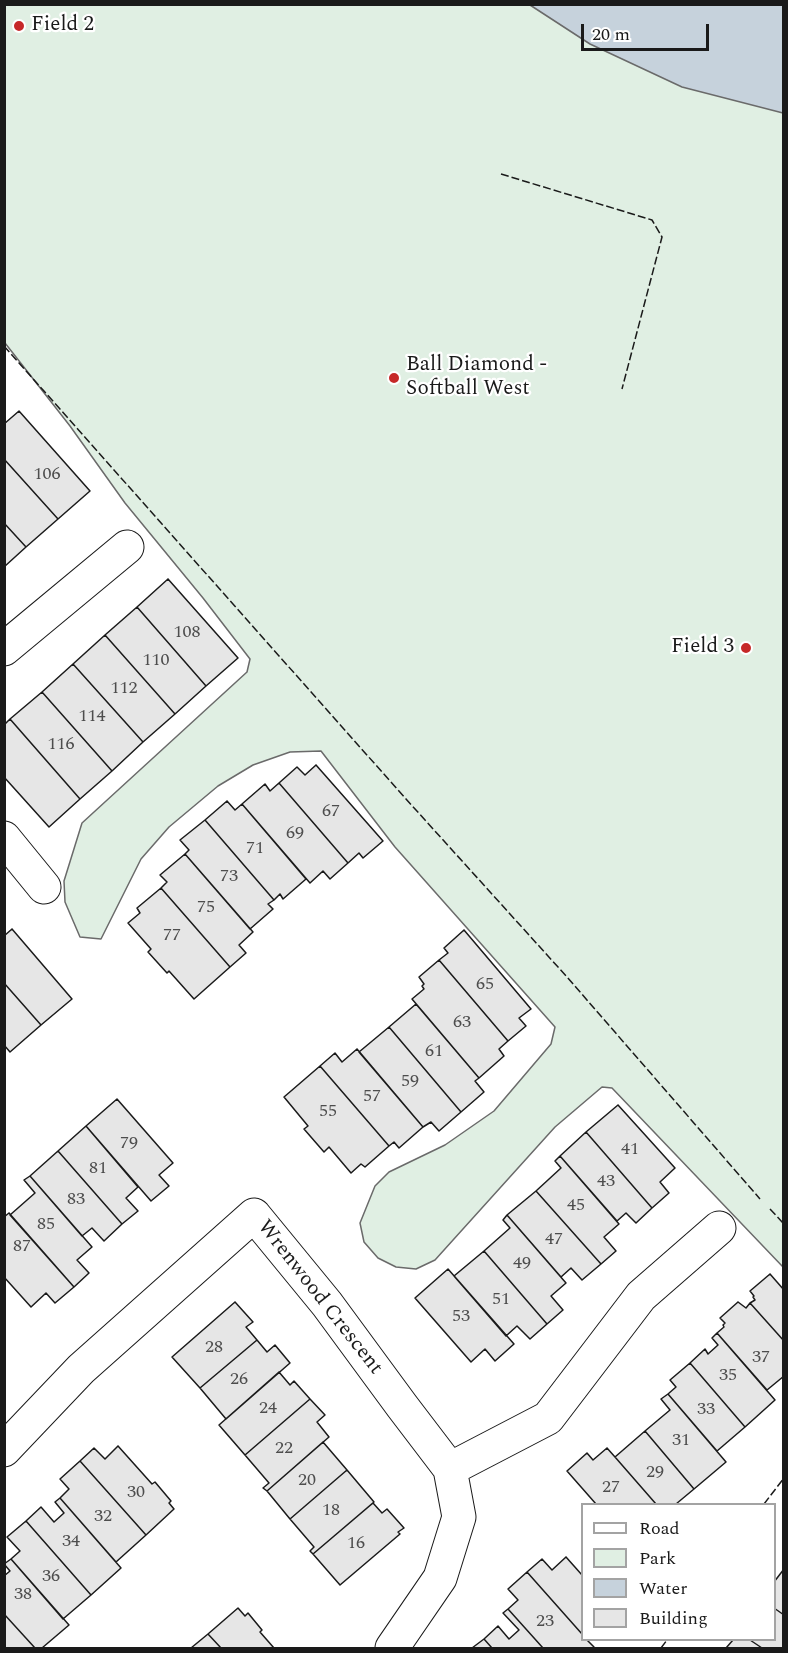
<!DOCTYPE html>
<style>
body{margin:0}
#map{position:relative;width:788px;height:1653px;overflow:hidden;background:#fff;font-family:Spectral,serif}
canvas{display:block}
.frame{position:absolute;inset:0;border:6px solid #1a1a1a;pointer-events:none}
.legend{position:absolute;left:581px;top:1503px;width:195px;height:138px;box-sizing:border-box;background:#fff;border:2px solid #a3a3a3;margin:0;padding:8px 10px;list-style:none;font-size:18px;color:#1a1a1a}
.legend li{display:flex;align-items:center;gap:12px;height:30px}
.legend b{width:30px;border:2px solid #a3a3a3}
.scale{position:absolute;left:581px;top:24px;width:128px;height:27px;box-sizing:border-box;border:3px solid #1a1a1a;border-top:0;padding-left:8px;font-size:18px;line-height:21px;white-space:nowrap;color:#1a1a1a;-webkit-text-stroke:4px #fff;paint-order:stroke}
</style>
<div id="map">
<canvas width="788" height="1653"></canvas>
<div class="frame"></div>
<ul class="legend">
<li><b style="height:8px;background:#fff"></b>Road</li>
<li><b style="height:16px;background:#e0efe3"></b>Park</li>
<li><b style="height:16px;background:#c6d2dc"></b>Water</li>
<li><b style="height:16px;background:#e6e6e6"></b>Building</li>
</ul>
<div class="scale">20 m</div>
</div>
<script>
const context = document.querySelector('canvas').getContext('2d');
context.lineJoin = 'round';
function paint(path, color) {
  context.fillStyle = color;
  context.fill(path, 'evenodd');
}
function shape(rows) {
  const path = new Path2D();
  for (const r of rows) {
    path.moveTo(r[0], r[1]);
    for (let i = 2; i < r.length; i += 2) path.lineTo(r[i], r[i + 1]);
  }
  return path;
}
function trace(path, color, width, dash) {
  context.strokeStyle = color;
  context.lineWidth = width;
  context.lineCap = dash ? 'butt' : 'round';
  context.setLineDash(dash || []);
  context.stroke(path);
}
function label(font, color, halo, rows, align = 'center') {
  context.font = font + ' Spectral,serif';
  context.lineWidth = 4.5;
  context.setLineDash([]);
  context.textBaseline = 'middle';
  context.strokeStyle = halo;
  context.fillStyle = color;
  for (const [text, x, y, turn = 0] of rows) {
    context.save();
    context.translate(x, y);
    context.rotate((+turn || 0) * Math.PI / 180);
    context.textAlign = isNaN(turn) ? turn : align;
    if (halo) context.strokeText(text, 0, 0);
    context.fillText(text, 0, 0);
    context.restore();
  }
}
const green = shape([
 [5,5,783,5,783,1267,612,1088,602,1087,555,1127,435,1260,416,1269,396,1267,378,1258,364,1242,360,1223,375,1186,389,1172,445,1145,494,1111,551,1044,555,1027,395,847,321,751,290,752,253,765,218,786,169,827,141,859,101,939,80,937,65,902,64,881,82,823,247,672,250,659,203,598,125,503,70,426,5,343,5,5]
]);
paint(green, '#e0efe3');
trace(green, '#6a6a6a', 1.5);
const water = shape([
 [530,5,783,5,783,113,682,87,590,44,530,5]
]);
paint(water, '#c6d2dc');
trace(water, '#6a6a6a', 1.5);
const building = shape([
 [19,411,90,491,58,519,4,459,4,424,19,411],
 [4,459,58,519,26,547,4,523,4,459],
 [4,523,26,547,4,567,4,523],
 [168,579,238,658,206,686,137,607,168,579],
 [137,607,206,686,175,714,105,635,137,607],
 [105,635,175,714,143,742,73,664,105,635],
 [73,664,143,742,112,771,42,692,73,664],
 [42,692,112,771,80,799,10,719,42,692],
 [10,719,80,799,49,827,4,777,4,725,10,719],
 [316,765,383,841,363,858,359,853,348,863,279,783,297,767,305,775,316,765],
 [279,783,348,863,330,879,323,871,310,883,242,804,265,784,270,791,279,783],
 [227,801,235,810,242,804,306,879,283,899,280,894,274,900,205,820,227,801],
 [205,820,274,900,268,904,273,909,250,929,185,854,189,850,180,840,205,820],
 [185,854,253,932,239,945,246,953,230,967,161,888,167,882,160,875,185,854],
 [161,888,230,967,194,999,169,971,167,973,148,952,151,949,128,923,140,913,137,908,161,888],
 [12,929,72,999,41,1025,4,983,4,936,12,929],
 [464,930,531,1009,519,1018,526,1026,508,1041,439,960,448,953,444,948,464,930],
 [439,960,508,1041,499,1049,504,1056,479,1078,412,999,424,989,422,986,424,984,419,977,439,960],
 [4,983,41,1025,10,1052,4,1045,4,983],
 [416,1004,479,1078,475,1081,484,1092,461,1112,389,1027,416,1004],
 [389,1027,461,1112,439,1131,431,1122,423,1127,359,1052,389,1027],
 [357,1049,423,1127,399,1148,394,1142,389,1146,320,1066,335,1053,342,1062,357,1049],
 [320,1066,389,1146,365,1167,361,1164,351,1173,329,1147,324,1152,304,1129,308,1126,284,1097,320,1066],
 [117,1099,173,1163,159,1175,169,1186,151,1201,86,1126,117,1099],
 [618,1105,675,1168,660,1182,669,1193,652,1208,586,1132,618,1105],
 [86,1126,138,1187,126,1198,138,1211,122,1224,58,1151,86,1126],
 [586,1132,652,1208,636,1223,626,1213,617,1221,560,1156,586,1132],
 [58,1151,122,1224,104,1241,92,1228,82,1236,30,1176,58,1151],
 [560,1156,619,1224,604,1237,616,1251,601,1264,536,1191,561,1168,555,1161,560,1156],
 [30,1176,92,1247,77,1260,89,1273,74,1287,10,1215,35,1193,24,1180,30,1176],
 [536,1191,601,1264,582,1280,571,1268,561,1277,507,1215,536,1191],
 [9,1213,74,1287,55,1303,46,1293,31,1307,4,1277,4,1217,9,1213],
 [507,1215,566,1283,551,1296,563,1310,547,1324,484,1251,510,1228,503,1220,507,1215],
 [484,1251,547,1324,530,1339,517,1326,506,1336,454,1276,484,1251],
 [448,1269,514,1344,495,1361,485,1349,471,1362,415,1298,448,1269],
 [770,1274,784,1290,784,1341,750,1303,755,1300,753,1297,754,1296,750,1291,770,1274],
 [235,1302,253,1322,246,1327,257,1340,200,1388,172,1357,235,1302],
 [738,1302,746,1308,750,1303,784,1341,784,1376,767,1390,717,1333,724,1327,723,1325,725,1323,720,1318,738,1302],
 [717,1333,775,1400,745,1427,690,1363,705,1349,708,1354,718,1345,712,1338,717,1333],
 [257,1340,267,1352,275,1345,290,1363,226,1419,200,1388,257,1340],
 [690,1363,745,1427,717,1451,668,1394,676,1387,670,1380,690,1363],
 [279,1372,290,1385,294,1381,310,1399,245,1455,219,1425,279,1372],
 [668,1394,726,1462,694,1489,645,1431,670,1410,661,1399,668,1394],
 [310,1399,325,1415,317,1422,329,1437,267,1491,263,1488,269,1483,245,1455,310,1399],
 [645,1431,694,1489,676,1504,656,1504,615,1457,645,1431],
 [323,1442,347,1470,290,1519,267,1491,323,1442],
 [118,1446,152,1484,155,1482,171,1501,169,1503,174,1509,146,1535,80,1461,94,1448,105,1459,118,1446],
 [607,1448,615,1457,656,1504,596,1504,567,1471,587,1453,593,1460,607,1448],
 [80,1461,146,1535,116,1562,60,1498,69,1489,60,1479,80,1461],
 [347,1470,374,1502,313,1554,310,1551,314,1547,290,1519,347,1470],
 [60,1498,121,1568,91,1595,26,1521,41,1507,54,1522,64,1513,55,1502,60,1498],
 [373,1503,382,1513,387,1509,404,1528,398,1532,400,1534,340,1585,313,1554,373,1503],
 [26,1521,91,1595,63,1619,11,1559,20,1551,7,1537,26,1521],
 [566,1557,582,1575,582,1634,527,1572,542,1559,552,1570,566,1557],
 [11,1559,69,1625,42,1648,35,1648,4,1614,4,1576,10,1571,4,1564,11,1559],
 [784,1569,784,1615,774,1608,774,1582,784,1569],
 [527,1572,582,1634,582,1640,587,1640,594,1647,592,1648,543,1648,508,1609,518,1600,508,1589,527,1572],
 [238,1608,245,1616,248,1613,262,1630,260,1632,274,1648,221,1648,208,1634,238,1608],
 [774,1608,784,1615,784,1648,762,1648,750,1640,774,1640,774,1608],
 [508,1609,543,1648,492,1648,484,1639,498,1626,509,1639,519,1630,503,1613,508,1609],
 [4,1614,35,1648,4,1648,4,1614],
 [208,1634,221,1648,191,1648,208,1634],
 [484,1639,492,1648,472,1648,484,1639],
 [733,1640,750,1640,762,1648,726,1648,733,1640]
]);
paint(building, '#e6e6e6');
trace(building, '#1a1a1a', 1.5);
const minor = shape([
 [4,649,127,547],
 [4,838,44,887],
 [4,1450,81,1369,254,1215,327,1304,402,1406,450,1469,459,1517,440,1578,392,1648],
 [450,1469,548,1418,641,1296,719,1228]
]);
trace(minor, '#1a1a1a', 35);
trace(minor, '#fff', 33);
trace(shape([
 [501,174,652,220,662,237,622,389],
 [4,346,406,799,567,977,760,1199],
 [770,1209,784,1224],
 [764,1504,784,1478],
 [661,1648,667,1640]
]), '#1a1a1a', 1.5, [8, 3]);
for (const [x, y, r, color] of [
 [19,26,6,"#c62828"],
 [394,378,6,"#c62828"],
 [746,648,6,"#c62828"]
]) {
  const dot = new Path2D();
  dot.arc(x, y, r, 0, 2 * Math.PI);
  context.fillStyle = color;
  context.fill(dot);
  trace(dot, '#fff', 2);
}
label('18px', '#4d4d4d', null, [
 ["106",47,475],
 ["108",187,633],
 ["110",156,661],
 ["112",124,689],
 ["114",92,717],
 ["116",61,745],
 ["67",331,812],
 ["69",295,834],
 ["71",255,849],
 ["73",229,877],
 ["75",206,908],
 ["77",172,936],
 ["65",485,985],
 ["63",462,1023],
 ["61",434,1052],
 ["59",410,1082],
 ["57",372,1097],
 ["55",328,1112],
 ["79",129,1144],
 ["41",630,1150],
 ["81",98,1169],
 ["43",606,1182],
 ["83",76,1200],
 ["45",576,1206],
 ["85",46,1225],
 ["47",554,1240],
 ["87",22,1247],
 ["49",522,1264],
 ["51",501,1300],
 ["53",461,1317],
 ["28",214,1348],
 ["37",761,1358],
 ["35",728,1376],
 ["26",239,1380],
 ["24",268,1409],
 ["33",706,1410],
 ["31",681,1441],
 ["22",284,1449],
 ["29",655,1473],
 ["20",307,1481],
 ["27",611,1488],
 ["30",136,1493],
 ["18",331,1511],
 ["32",103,1517],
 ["34",71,1542],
 ["16",356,1544],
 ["36",51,1577],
 ["38",23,1595],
 ["23",545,1622]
]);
label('21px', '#1a1a1a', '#fff', [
 ["Field 2",31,26],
 ["Ball Diamond -",406,366],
 ["Softball West",406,390],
 ["Field 3",734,648,"right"]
], 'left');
label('21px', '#1a1a1a', '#fff', [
 ["Wrenwood Crescent",319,1298,52]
]);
</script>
